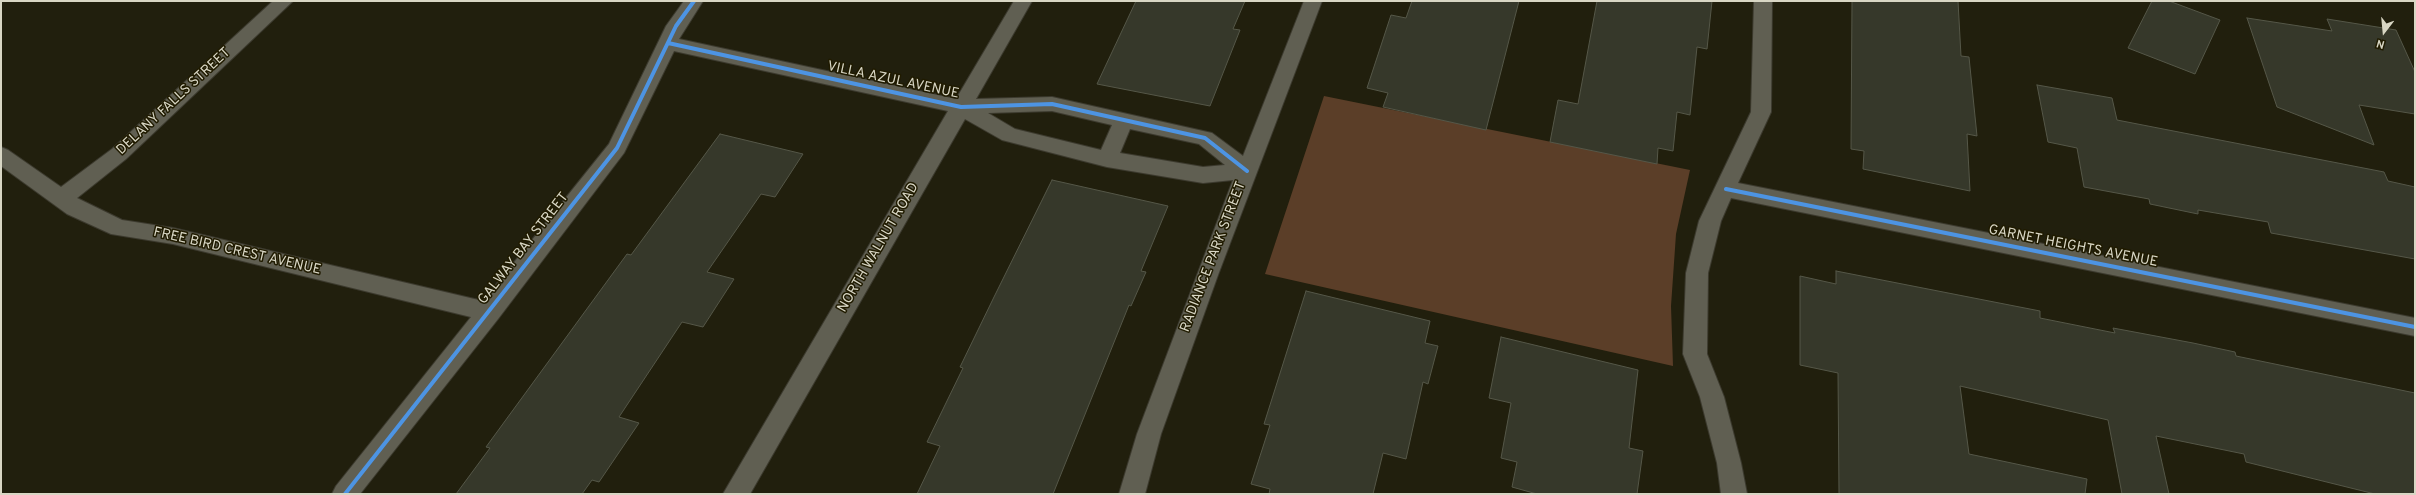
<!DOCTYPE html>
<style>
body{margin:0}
#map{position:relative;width:2416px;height:495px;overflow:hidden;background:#211f0d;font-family:Overpass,sans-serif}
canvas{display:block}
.frame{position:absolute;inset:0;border:2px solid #d8d6c4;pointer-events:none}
.north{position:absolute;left:2364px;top:12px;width:40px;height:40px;-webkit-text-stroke:3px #201b00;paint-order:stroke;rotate:196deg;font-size:11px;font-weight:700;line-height:16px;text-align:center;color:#d8d6c4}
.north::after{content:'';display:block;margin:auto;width:14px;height:18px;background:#d8d6c4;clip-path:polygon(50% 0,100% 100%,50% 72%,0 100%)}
</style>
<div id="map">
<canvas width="2416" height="495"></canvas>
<div class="frame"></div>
<div class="north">N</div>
</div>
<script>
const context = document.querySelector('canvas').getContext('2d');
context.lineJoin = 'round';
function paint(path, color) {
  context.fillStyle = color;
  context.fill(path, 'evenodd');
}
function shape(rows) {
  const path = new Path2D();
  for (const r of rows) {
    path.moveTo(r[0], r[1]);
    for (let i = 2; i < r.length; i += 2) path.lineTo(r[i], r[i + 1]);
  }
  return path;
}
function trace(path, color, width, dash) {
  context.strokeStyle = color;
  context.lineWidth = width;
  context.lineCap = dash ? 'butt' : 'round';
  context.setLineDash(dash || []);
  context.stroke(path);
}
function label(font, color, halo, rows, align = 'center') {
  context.font = font + ' Overpass,sans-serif';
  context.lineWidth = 3;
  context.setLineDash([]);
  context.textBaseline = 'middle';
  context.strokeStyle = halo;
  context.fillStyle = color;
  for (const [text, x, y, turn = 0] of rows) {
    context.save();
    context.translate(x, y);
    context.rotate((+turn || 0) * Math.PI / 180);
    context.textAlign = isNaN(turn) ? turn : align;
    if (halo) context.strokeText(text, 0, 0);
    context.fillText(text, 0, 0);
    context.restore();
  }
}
paint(shape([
 [1324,96,1690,170,1676,234,1671,306,1673,366,1265,274]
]), '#5b3e28');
const building = shape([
 [1136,1,1245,1,1233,29,1240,30,1210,106,1097,84,1136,1],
 [1412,1,1519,1,1486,130,1383,107,1388,93,1367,88,1391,15,1406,18,1412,1],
 [1597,1,1712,1,1707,49,1697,47,1690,115,1677,112,1673,151,1658,148,1657,164,1550,142,1558,100,1578,104,1597,1],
 [1852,1,1958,1,1961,56,1969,57,1977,136,1967,134,1970,191,1863,169,1864,151,1851,149,1852,1],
 [2152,1,2169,1,2220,20,2195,74,2128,48,2152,1],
 [2247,18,2332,31,2327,19,2396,30,2415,72,2415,114,2359,105,2374,145,2277,107,2247,18],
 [2037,85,2112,98,2117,120,2384,172,2388,181,2415,187,2415,259,2271,233,2268,222,2198,210,2198,214,2150,204,2149,199,2084,187,2077,148,2048,142,2037,85],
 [720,134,803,154,775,197,761,194,707,272,734,279,703,327,682,322,619,417,639,423,599,482,592,480,582,494,456,494,490,448,486,447,627,254,631,255,720,134],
 [1052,180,1168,206,1141,271,1146,272,1131,306,1129,305,1053,494,917,494,940,446,927,442,963,368,960,367,994,297,1052,180],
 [1836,271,2040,311,2040,318,2115,333,2113,328,2193,343,2235,352,2236,356,2415,393,2415,494,2375,494,2246,462,2244,454,2156,436,2169,494,2122,494,2108,420,1960,386,1969,454,2087,479,2085,494,1839,494,1838,373,1800,365,1800,276,1836,284,1836,271],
 [1306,291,1430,321,1425,343,1438,346,1428,384,1423,382,1406,459,1383,453,1373,494,1269,494,1270,489,1251,484,1270,425,1264,424,1306,291],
 [1501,337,1638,370,1629,448,1643,451,1637,494,1537,494,1512,487,1517,462,1501,458,1511,403,1489,398,1501,337]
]);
paint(building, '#36382a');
trace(building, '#555748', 1);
const minor = shape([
 [273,1,293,1,126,159,77,198,122,220,173,228,483,301,609,144,666,26,684,1,703,1,679,39,956,99,1014,1,1032,1,976,99,1052,97,1212,133,1243,156,1304,1,1322,1,1218,275,1161,434,1145,494,1119,494,1137,434,1233,180,1203,183,1107,167,1002,140,965,119,750,494,723,494,948,111,674,51,624,153,498,319,360,494,332,494,336,486,471,317,173,244,111,234,67,214,1,166,1,147,8,150,61,187,112,149,273,1],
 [1052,111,1112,125,1101,150,1015,129,988,113,1052,111],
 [1130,129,1199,144,1225,165,1203,167,1120,153,1130,129],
 [1754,1,1772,1,1771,112,1738,183,2415,318,2415,336,1731,198,1721,221,1708,273,1707,354,1724,397,1741,463,1747,494,1721,494,1717,463,1700,397,1683,354,1686,273,1699,221,1751,112,1754,1]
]);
trace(minor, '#3c3a2e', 2);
paint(minor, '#605f52');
trace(shape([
 [668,43,961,107,1052,104,1205,138,1247,171],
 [1726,189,2415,327],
 [345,494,617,148,676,26,694,1]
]), '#4d94e3', 4);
label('14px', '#d8d6c4', '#201b00', [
 ["VILLA AZUL AVENUE",893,81,12],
 ["DELANY FALLS STREET",174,102,-43],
 ["GARNET HEIGHTS AVENUE",2073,247,11],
 ["NORTH WALNUT ROAD",879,248,-60],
 ["GALWAY BAY STREET",524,249,-52],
 ["FREE BIRD CREST AVENUE",237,252,13],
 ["RADIANCE PARK STREET",1214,257,-69]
]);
</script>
